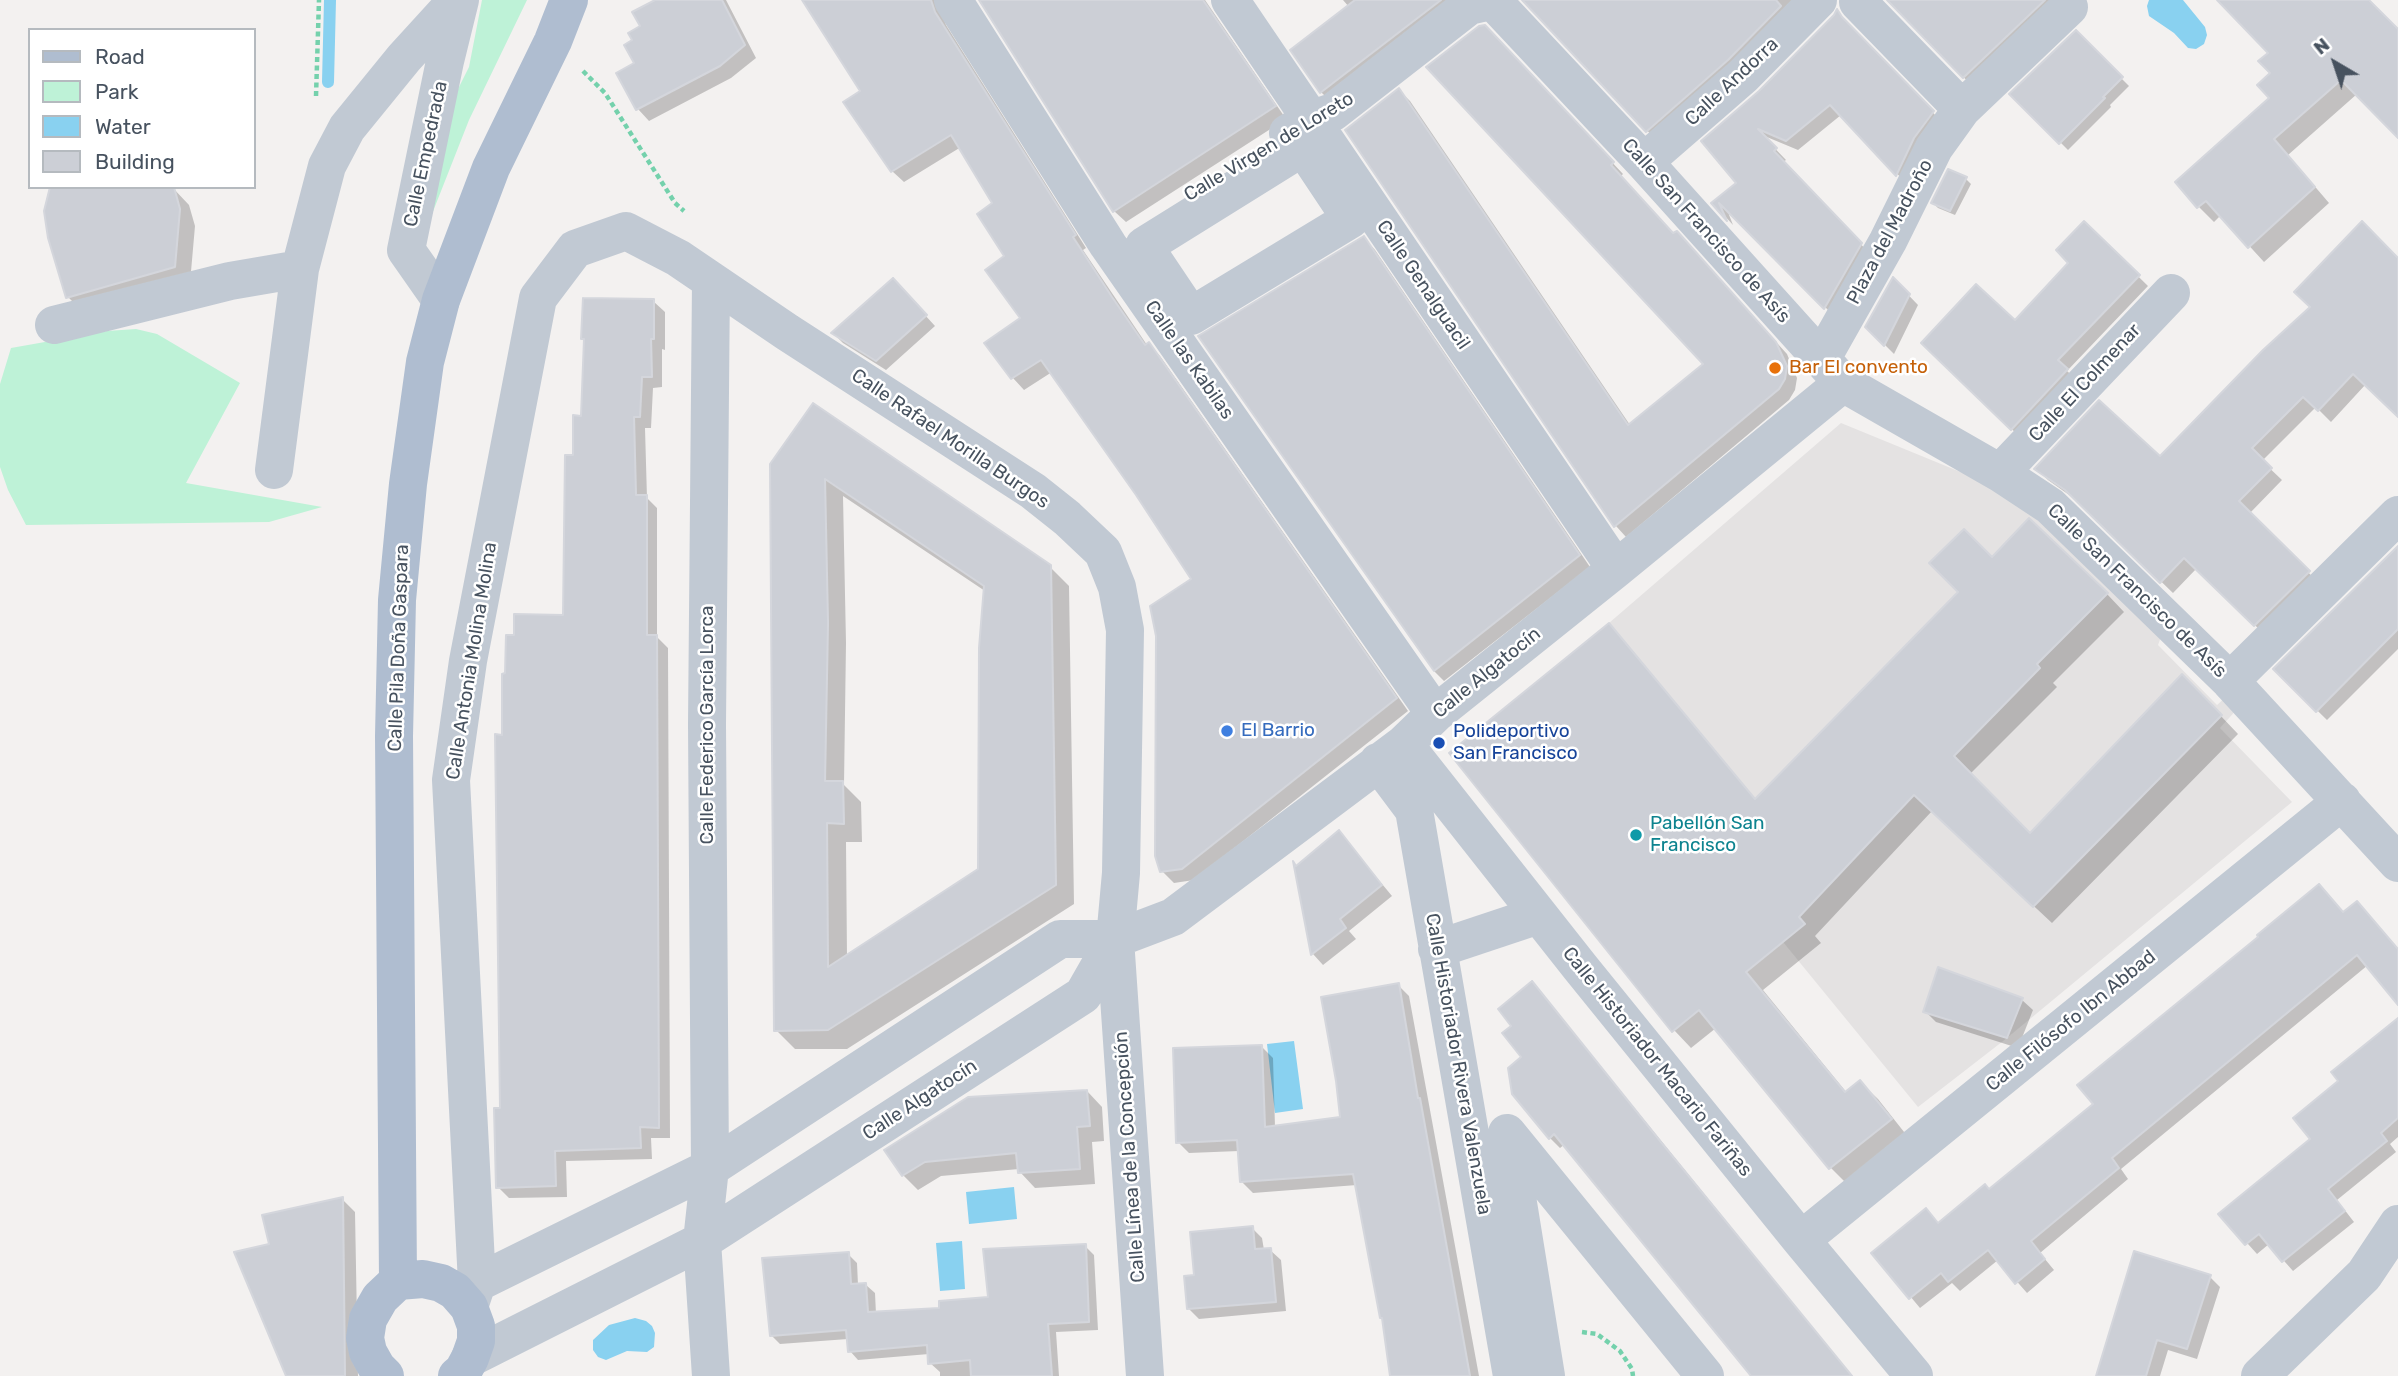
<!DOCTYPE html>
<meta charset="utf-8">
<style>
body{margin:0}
#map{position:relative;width:2398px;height:1376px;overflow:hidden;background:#f3f1f0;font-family:Rubik,sans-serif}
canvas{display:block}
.legend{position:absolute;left:28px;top:28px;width:228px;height:161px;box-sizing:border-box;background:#fff;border:2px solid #b5babf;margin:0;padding:9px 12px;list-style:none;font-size:21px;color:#47525f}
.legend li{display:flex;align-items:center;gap:14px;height:35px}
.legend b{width:35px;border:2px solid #b5babf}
.north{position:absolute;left:2300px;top:28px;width:70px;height:70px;-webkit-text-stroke:5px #fff;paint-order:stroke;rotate:321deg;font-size:19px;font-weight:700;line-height:28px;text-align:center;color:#47525f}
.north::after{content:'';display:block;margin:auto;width:24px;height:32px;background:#47525f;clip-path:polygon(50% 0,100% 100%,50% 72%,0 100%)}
</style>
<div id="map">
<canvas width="2398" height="1376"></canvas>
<ul class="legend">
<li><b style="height:9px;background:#afbdd0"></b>Road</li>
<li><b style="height:19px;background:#bef2d7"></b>Park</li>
<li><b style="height:19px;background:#89d1f0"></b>Water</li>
<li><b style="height:19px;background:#cccfd6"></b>Building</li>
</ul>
<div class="north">N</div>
</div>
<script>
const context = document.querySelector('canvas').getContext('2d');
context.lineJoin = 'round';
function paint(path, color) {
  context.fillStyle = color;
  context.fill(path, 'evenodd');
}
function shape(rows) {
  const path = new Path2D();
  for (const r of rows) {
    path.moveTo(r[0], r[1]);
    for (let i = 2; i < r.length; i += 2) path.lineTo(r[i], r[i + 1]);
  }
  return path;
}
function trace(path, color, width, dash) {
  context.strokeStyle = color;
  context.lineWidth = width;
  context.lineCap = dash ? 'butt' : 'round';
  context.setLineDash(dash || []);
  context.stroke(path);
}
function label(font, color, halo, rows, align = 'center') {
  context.font = font + ' Rubik,sans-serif';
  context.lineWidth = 5;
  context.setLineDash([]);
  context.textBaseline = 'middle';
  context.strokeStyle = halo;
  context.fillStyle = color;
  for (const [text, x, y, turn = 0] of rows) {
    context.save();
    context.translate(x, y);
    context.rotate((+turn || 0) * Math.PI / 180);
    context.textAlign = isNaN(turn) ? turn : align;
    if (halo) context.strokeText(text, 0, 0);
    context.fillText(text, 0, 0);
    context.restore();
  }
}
paint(shape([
 [1841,423,2024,498,2162,634,2158,645,2217,705,2228,695,2239,707,2220,728,2292,802,2007,1038,1918,1107,1783,942,1745,788,1609,623]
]), '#e4e2e2');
paint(shape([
 [482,0,527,0,469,120,432,214,456,93,469,67],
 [136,329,157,334,240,383,186,483,322,507,269,522,26,525,8,490,0,467,0,384,11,348,107,331]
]), '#bef2d7');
paint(shape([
 [2149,0,2183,0,2205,27,2207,35,2204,44,2196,49,2188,48,2174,33,2149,16,2147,6],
 [1294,1041,1303,1109,1275,1113,1267,1044],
 [1014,1187,1017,1219,969,1224,966,1192],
 [962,1241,965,1289,940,1291,936,1243],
 [635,1318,646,1321,652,1326,655,1333,654,1347,647,1352,627,1351,606,1360,598,1357,593,1350,593,1340,609,1325]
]), '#89d1f0');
paint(shape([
 [656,0,726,0,756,58,731,78,649,121,638,109,619,74,636,63,634,41],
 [829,0,946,0,942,13,946,25,1086,248,1083,250,1147,345,1149,344,1160,356,1408,711,1194,880,1174,883,1162,871,1194,579,1052,372,1024,390,1013,378,987,344,1023,318,995,204,961,147,904,182,892,171],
 [981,0,1205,0,1286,119,1126,222,1114,211],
 [1343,0,1467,0,1333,104,1321,92,1293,50,1349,7],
 [1524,0,1810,0,1658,142],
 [1889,0,2070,0,1975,89],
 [2219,0,2366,0,2398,32,2398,136,2357,94,2288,155,2329,203,2264,262,2221,215,2214,222,2199,207,2272,98,2271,53],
 [1838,12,1852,30,1943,123,1907,184,1841,115,1798,150,1762,135,1786,160,1783,162,1871,255,1836,318,1726,207,1733,225,1713,203,1738,183,1760,93],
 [2076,33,2129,86,2110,105,2111,107,2068,150,2012,94],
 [1496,38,1623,174,1621,176,1674,235,1687,244,1787,354,1797,378,1795,390,1789,400,1626,537,1616,526,1347,131,1399,90,1410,101,1630,425,1705,364],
 [1966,179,1971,184,1955,215,1938,208,1933,203],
 [172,187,189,205,195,226,190,283,84,313,68,297],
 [2084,223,2148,286,2067,371,2077,380,2021,438,1923,343,2015,323,2071,263],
 [1364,238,1375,250,1590,567,1444,681,1433,670,1201,337],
 [2398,263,2398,415,2366,384,2331,422,2316,407,2262,461,2282,480,2249,514,2320,584,2267,637,2197,568,2173,593,2079,502,2048,480,2037,469,2160,458],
 [1893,279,1918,305,1894,354,1867,327],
 [903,291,935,326,886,370,843,343,834,334],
 [653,301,665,312,665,350,662,349,662,387,653,388,651,428,645,428,647,498,657,508,657,637,668,648,670,1138,651,1138,652,1159,566,1161,567,1197,509,1198,498,1187,502,1109,504,736,507,675,516,637,564,616,575,456,582,417,586,341,583,338],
 [813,405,1050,567,1069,586,1074,904,847,1049,795,1049,776,1030],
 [843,496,985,591,980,870,847,957,846,842,862,842,861,802,844,785,846,643],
 [2398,548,2398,649,2327,720,2275,669],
 [1992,560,2107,594,2124,612,2053,683,2057,687,1970,774,2030,835,2200,694,2238,734,2052,923,1932,811,1815,936,1821,943,1763,990,1847,1093,1860,1082,1878,1099,1908,1137,1848,1185,1831,1168,1716,1028,1691,1048,1674,1030,1608,625,1626,643,1756,800],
 [1339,832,1392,896,1349,931,1356,939,1323,965,1313,954,1295,867],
 [2344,914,2398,950,2398,1002,2368,965,2121,1169,2128,1179,2040,1253,2054,1270,2027,1293,1998,1260,1960,1291,1952,1283,1920,1308,1874,1253,1939,1224,1989,1191],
 [1398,985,1409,996,1479,1376,1393,1376,1384,1320,1357,1185,1253,1193,1242,1182,1239,1151,1189,1153,1178,1142,1262,1047,1273,1058,1275,1127,1342,1119],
 [1542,994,1852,1376,1755,1376,1565,1144,1560,1148,1550,1138,1513,1026],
 [2022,1000,2033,1010,2018,1048,1936,1022,1925,1011],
 [2398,1021,2398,1137,2390,1144,2396,1152,2337,1200,2354,1222,2293,1271,2269,1244,2257,1254,2221,1214,2312,1139,2341,1081],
 [1087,1091,1102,1107,1104,1141,1092,1142,1095,1184,1035,1188,1020,1172,1019,1169,941,1176,918,1190,903,1175,969,1098],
 [342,1199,355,1212,358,1376,288,1376,271,1245],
 [1252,1228,1262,1238,1264,1250,1270,1250,1281,1260,1286,1311,1199,1319,1189,1309,1196,1276],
 [1085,1246,1094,1255,1098,1330,1056,1332,1059,1376,940,1376,940,1372,930,1363,929,1354,858,1360,850,1351,848,1339,780,1344,771,1335,848,1254,857,1263,858,1285,866,1285,875,1293,876,1314,941,1309,990,1299],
 [2210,1277,2220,1287,2197,1359,2168,1350,2160,1376,2098,1376]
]), '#0003');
trace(shape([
 [328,82,330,0]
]), '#89d1f0', 12);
const building = shape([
 [655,0,722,0,745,45,720,66,636,110,616,73,634,63,624,45,632,40,628,33,640,26,632,12,655,0],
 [802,0,931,0,935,12,1076,235,1073,237,1112,297,1145,345,1149,342,1397,698,1182,869,1160,872,1155,856,1156,636,1150,606,1191,579,1136,495,1041,360,1011,379,984,343,1020,318,985,270,1004,256,977,214,992,203,951,135,891,172,843,102,860,91,802,0],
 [979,0,1203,0,1276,106,1113,212,979,0],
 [1355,0,1441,0,1320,93,1290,50,1355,0],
 [1522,0,1776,0,1781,6,1728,60,1646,132,1522,0],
 [1887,0,2045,0,1963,78,1887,0],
 [2217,0,2369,0,2398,29,2398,138,2341,80,2274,139,2315,187,2248,248,2206,201,2197,208,2175,182,2269,98,2257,85,2270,73,2258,61,2268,53,2217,0],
 [1837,9,1842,17,1934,111,1914,138,1896,176,1830,105,1786,141,1758,129,1777,148,1774,151,1862,243,1824,309,1719,203,1727,221,1711,203,1736,183,1701,141,1759,91,1834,15,1837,9],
 [1485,25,1614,162,1611,165,1673,233,1677,231,1776,342,1787,366,1785,379,1779,389,1614,527,1345,130,1399,88,1628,425,1703,364,1426,67,1479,26,1485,25],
 [2076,30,2123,77,2103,97,2105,98,2059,144,2009,94,2076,30],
 [1948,169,1967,177,1950,211,1931,203,1948,169],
 [50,187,174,187,180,209,175,267,66,298,48,238,44,211,50,187],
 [2084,221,2140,275,2058,360,2068,369,2011,430,1921,343,1976,284,2015,320,2068,263,2056,250,2084,221],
 [2362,221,2398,258,2398,417,2353,374,2318,411,2303,397,2252,448,2272,468,2239,501,2310,571,2254,626,2184,558,2160,583,2065,490,2034,469,2099,400,2160,456,2263,350,2310,307,2294,292,2362,221],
 [1364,236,1580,555,1434,671,1198,336,1364,236],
 [1893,277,1910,294,1884,346,1865,327,1893,277],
 [893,278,927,315,876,361,831,333,893,278],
 [583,298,654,299,654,339,651,339,652,377,642,377,640,417,634,417,636,495,647,495,647,635,657,635,659,1128,640,1127,641,1148,555,1151,556,1186,496,1188,494,1108,500,1108,495,734,502,735,502,674,505,673,506,635,514,635,514,614,563,615,565,455,573,455,573,415,581,416,584,339,581,339,583,298],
 [813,403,1051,565,1056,885,828,1030,774,1031,770,464,813,403],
 [825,479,984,586,979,648,978,869,828,967,827,823,844,824,843,781,825,781,828,623,825,479],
 [2029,518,2108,593,2037,664,2040,668,1954,756,2030,833,2182,674,2222,715,2033,907,1914,795,1799,917,1805,924,1746,972,1845,1092,1860,1080,1892,1119,1829,1169,1699,1010,1672,1032,1449,753,1609,623,1755,799,1958,592,1929,563,1964,529,1992,557,2029,518],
 [2398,546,2398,629,2316,712,2273,669,2398,546],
 [1339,830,1382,885,1340,919,1346,928,1311,955,1293,861,1296,866,1339,830],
 [2319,884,2343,912,2357,901,2398,949,2398,1005,2357,955,2112,1158,2119,1168,2031,1241,2045,1259,2015,1284,1988,1250,1948,1282,1941,1273,1909,1299,1871,1253,1926,1208,1938,1223,1985,1184,1989,1189,2093,1104,2077,1085,2258,937,2257,935,2319,884],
 [1938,967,2023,998,2007,1038,1923,1012,1938,967],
 [1532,981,1661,1142,1852,1376,1751,1376,1554,1134,1549,1139,1512,1094,1508,1068,1521,1057,1502,1033,1511,1026,1498,1009,1532,981],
 [1399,983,1418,1098,1420,1098,1470,1376,1390,1376,1382,1318,1380,1318,1353,1174,1240,1182,1237,1140,1176,1143,1173,1048,1262,1045,1265,1127,1340,1117,1336,1081,1321,997,1399,983],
 [2398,1018,2398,1118,2381,1133,2387,1141,2328,1189,2345,1211,2282,1262,2259,1234,2245,1245,2218,1214,2310,1139,2293,1118,2338,1081,2331,1072,2398,1018],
 [1087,1090,1090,1126,1077,1127,1080,1169,1018,1173,1016,1153,925,1162,902,1176,884,1150,968,1097,1087,1090],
 [343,1197,345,1376,286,1376,234,1252,269,1244,262,1215,343,1197],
 [1253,1226,1255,1249,1271,1248,1276,1302,1187,1309,1184,1276,1194,1275,1190,1232,1253,1226],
 [1086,1244,1089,1322,1048,1324,1052,1376,971,1376,970,1360,928,1364,927,1345,848,1352,846,1330,770,1336,762,1258,849,1252,851,1284,866,1283,868,1312,939,1308,939,1301,988,1297,983,1249,1086,1244],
 [2134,1251,2211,1275,2187,1349,2157,1340,2146,1376,2096,1376,2134,1251]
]);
paint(building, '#cccfd6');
trace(building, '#d4d6dc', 2);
trace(shape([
 [583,71,605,93,675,203,684,211],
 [316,96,319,0],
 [1582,1332,1597,1334,1620,1351,1632,1369,1633,1376]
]), '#74d1ac', 4.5, [5, 3.5]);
trace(shape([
 [953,0,1108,245,1435,714],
 [1230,0,1616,569],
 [1492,0,1644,162,1843,383,2000,473,2050,506,2230,681,2398,863],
 [1858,2,1962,109],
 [1288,133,1310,120,1333,112,1469,6,1495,0],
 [1303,147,1351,219,1191,316,1144,246,1303,147],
 [1644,162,1743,76,1818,0],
 [441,300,406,250,445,61,460,0],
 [54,325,230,281,300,269,327,166,347,128,404,58,457,0],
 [1822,358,1888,241,1934,148,1962,109,2069,7],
 [274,470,300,269],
 [2000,473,2171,293],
 [2230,681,2398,515],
 [1404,744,1580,967,1801,1240,1914,1376],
 [1378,762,1414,810,1512,1376],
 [1437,949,1539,915],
 [1507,1133,1705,1376],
 [1507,1135,1546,1376],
 [1801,1240,2342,801],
 [455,1291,477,1283,710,1168,1060,939,1115,939,1173,917,1404,744,1435,714,1616,569,1843,383],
 [469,1307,477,1283,451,780,468,661,538,298,575,249,626,231,678,258,787,332,1033,491,1067,518,1103,552,1117,587,1125,630,1121,873,1115,939,1145,1376],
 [470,1358,702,1241,1083,995,1115,939],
 [711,1376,702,1241,710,1168,707,724,711,281],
 [2260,1376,2364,1275,2398,1224]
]), '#c1c9d3', 38);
trace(shape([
 [398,1281,394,736,397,600,408,484,425,362,441,300,491,168,553,41,569,0],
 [385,1376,377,1368,368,1352,365,1338,368,1319,380,1298,398,1281,423,1279,441,1283,455,1291,469,1307,476,1326,476,1341,470,1358,463,1371,457,1376]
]), '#afbdd0', 38);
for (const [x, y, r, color] of [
 [1775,368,7,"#e8710a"],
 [1227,731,7,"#3f7fe0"],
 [1439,743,7,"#1a4fb4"],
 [1636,835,7,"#0f9aa8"]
]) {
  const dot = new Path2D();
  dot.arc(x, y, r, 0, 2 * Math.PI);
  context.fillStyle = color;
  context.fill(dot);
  trace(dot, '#fff', 2.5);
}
label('19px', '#47525f', '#fff', [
 ["Calle Andorra",1732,82,-43],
 ["Calle Virgen de Loreto",1269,147,-31],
 ["Calle Empedrada",426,154,-78],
 ["Calle San Francisco de Asís",1706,231,48],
 ["Plaza del Madroño",1890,232,-62],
 ["Calle Genalguacil",1423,285,56],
 ["Calle las Kabilas",1189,360,55],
 ["Calle El Colmenar",2085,383,-47],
 ["Calle Rafael Morilla Burgos",950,439,34],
 ["Calle San Francisco de Asís",2137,591,44],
 ["Calle Pila Doña Gaspara",399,648,-88],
 ["Calle Antonia Molina Molina",472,661,-81],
 ["Calle Algatocín",1487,673,-39],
 ["Calle Federico García Lorca",708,725,-90],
 ["Calle Filósofo Ibn Abbad",2071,1021,-39],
 ["Calle Historiador Macario Fariñas",1657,1062,51],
 ["Calle Historiador Rivera Valenzuela",1458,1064,80],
 ["Calle Algatocín",920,1100,-33],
 ["Calle Línea de la Concepción",1130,1157,-94]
]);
label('19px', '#c56008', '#fff', [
 ["Bar El convento",1789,368]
], 'left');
label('19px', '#366cbe', '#fff', [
 ["El Barrio",1241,731]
], 'left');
label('19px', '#164399', '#fff', [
 ["Polideportivo",1453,732],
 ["San Francisco",1453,754]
], 'left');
label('19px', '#0d838f', '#fff', [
 ["Pabellón San",1650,824],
 ["Francisco",1650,846]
], 'left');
</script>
